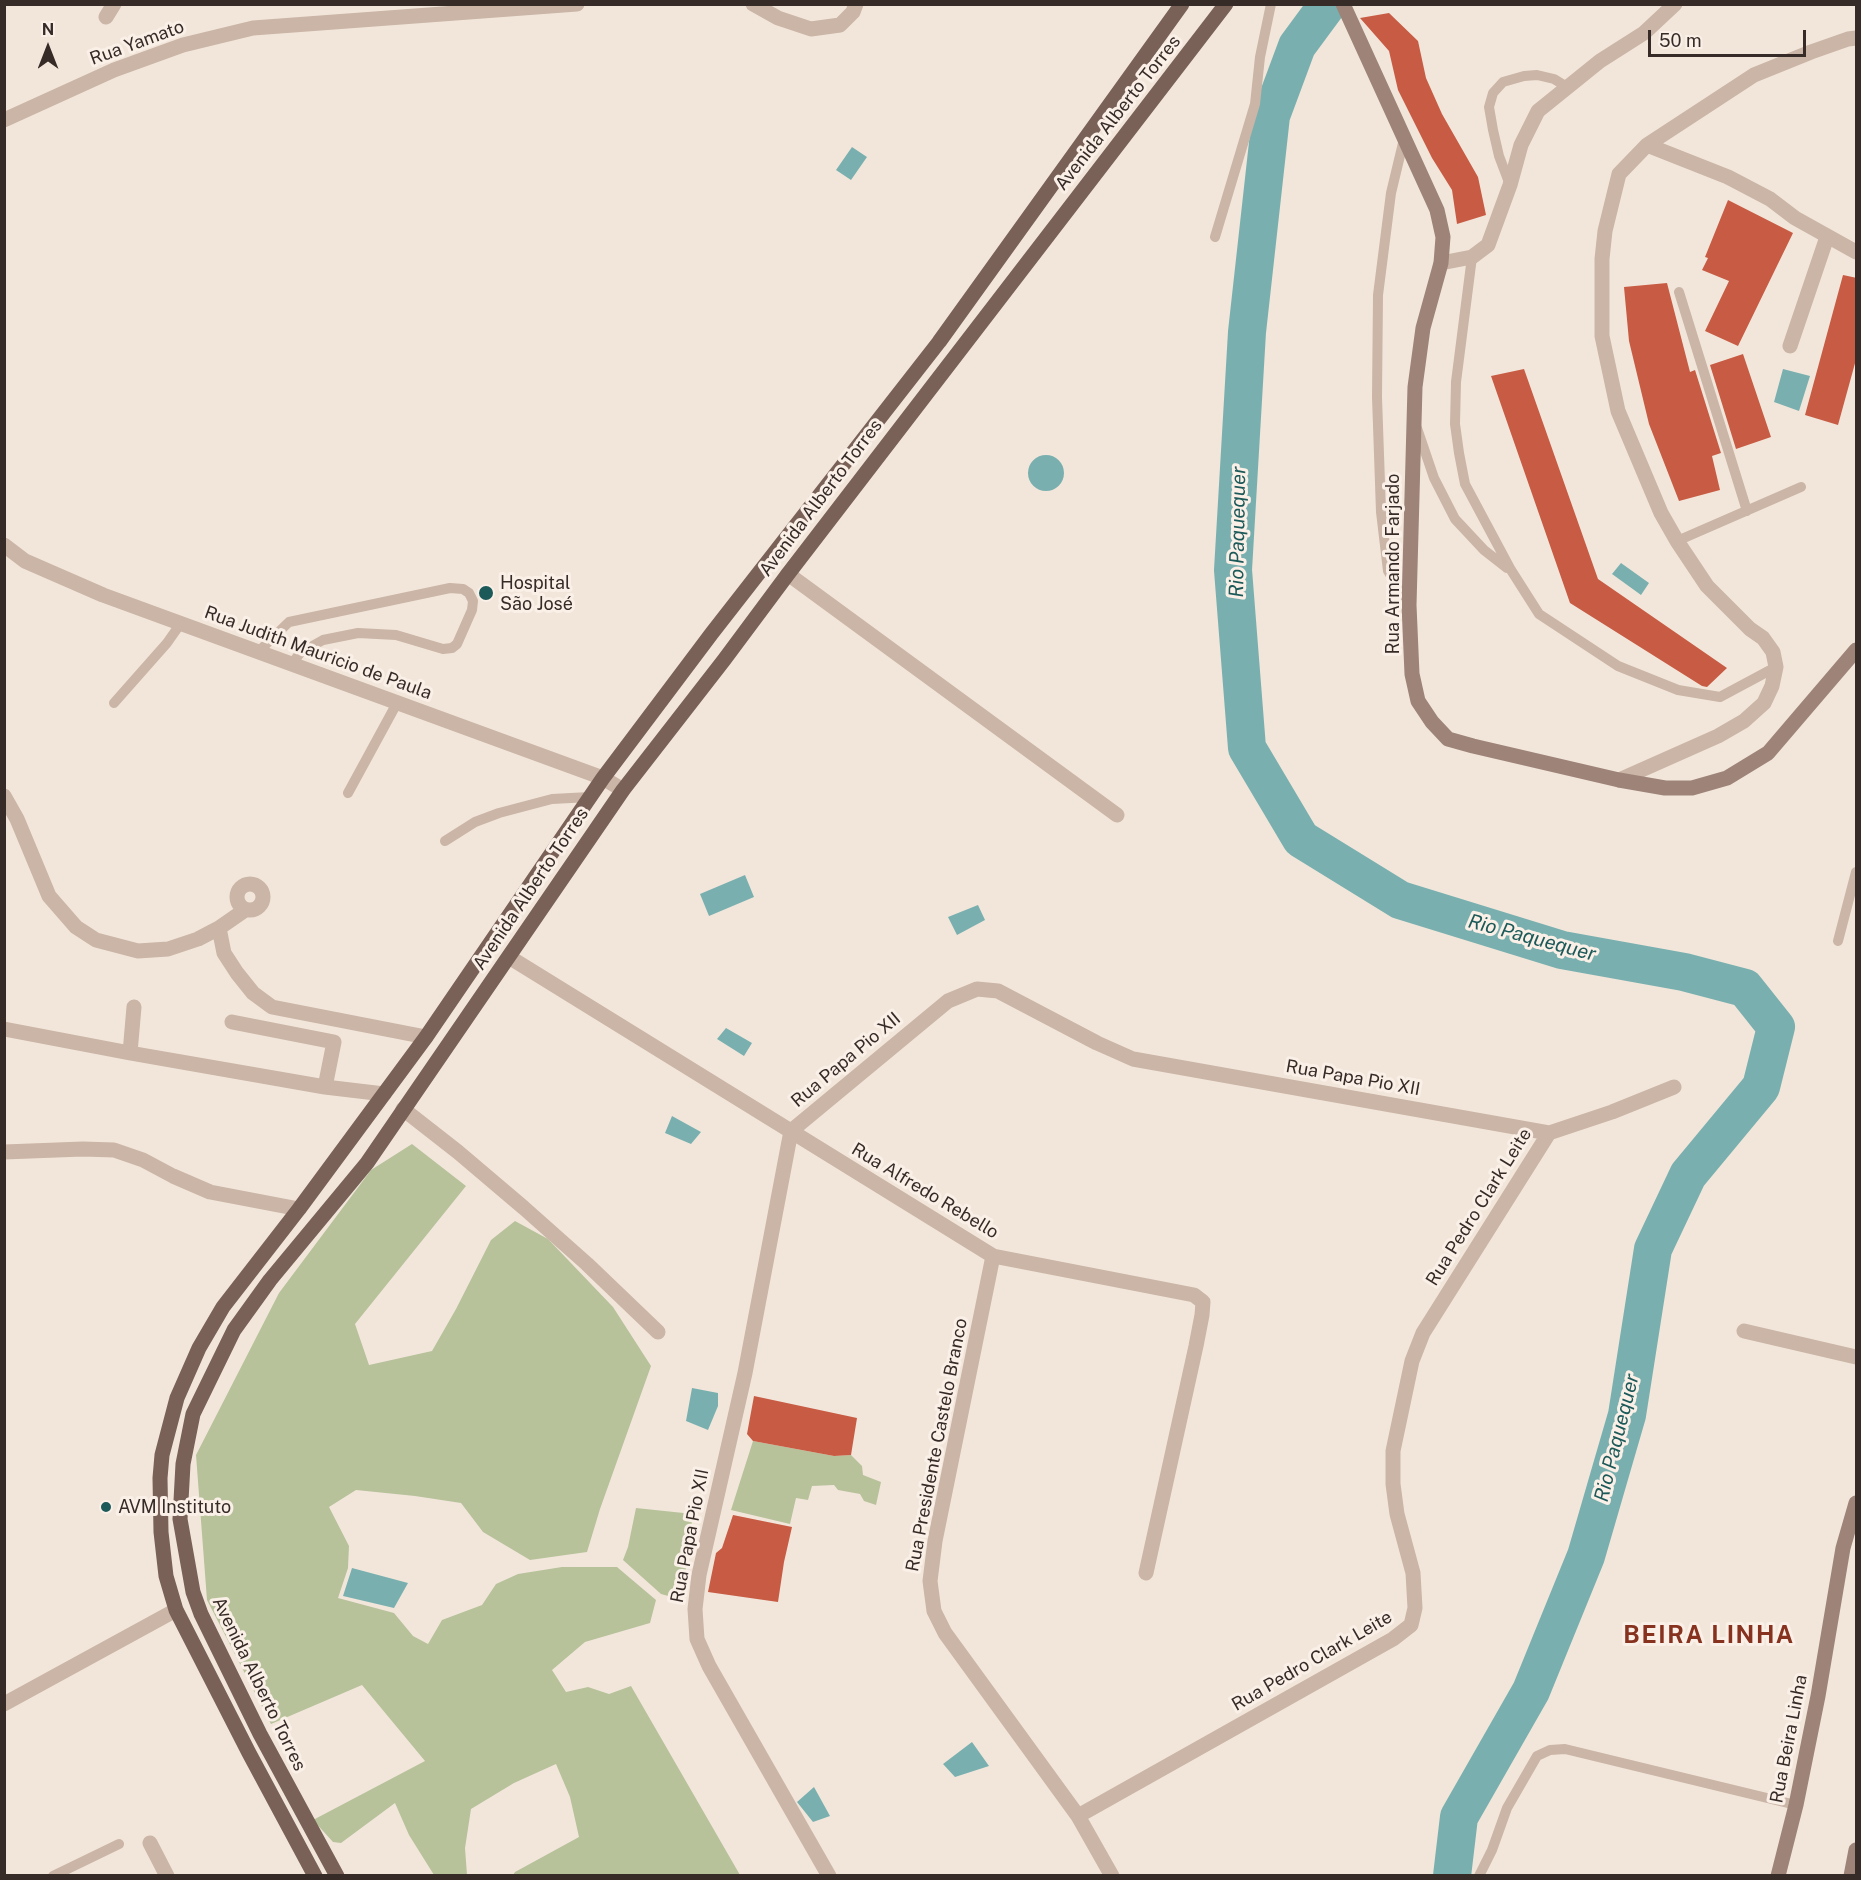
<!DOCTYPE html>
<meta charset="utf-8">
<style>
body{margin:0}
#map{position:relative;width:1861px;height:1880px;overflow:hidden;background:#f2e6db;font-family:"Public Sans",sans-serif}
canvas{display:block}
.frame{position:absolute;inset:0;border:6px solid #372b28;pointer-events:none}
.north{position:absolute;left:18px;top:18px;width:60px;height:60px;-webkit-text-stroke:4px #faf0e7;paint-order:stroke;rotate:0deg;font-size:16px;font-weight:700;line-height:24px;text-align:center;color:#372b28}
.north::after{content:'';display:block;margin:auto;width:21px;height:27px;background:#372b28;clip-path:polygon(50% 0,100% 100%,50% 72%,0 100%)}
.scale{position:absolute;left:1648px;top:30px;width:158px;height:27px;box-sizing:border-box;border:3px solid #372b28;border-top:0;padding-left:8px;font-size:18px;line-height:21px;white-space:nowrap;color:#372b28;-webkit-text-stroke:4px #faf0e7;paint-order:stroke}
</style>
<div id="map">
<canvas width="1861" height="1880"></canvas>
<div class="frame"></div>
<div class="north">N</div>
<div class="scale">50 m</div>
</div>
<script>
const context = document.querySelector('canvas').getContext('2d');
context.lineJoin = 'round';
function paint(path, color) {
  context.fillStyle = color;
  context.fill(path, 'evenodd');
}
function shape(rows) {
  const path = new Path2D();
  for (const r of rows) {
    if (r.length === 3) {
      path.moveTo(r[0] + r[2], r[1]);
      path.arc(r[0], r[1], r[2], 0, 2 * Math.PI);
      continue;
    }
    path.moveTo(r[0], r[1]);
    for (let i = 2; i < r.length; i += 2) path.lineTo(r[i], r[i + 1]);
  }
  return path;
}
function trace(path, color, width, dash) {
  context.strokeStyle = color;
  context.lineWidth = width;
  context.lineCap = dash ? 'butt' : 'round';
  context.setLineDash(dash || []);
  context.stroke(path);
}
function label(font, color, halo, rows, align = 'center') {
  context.font = font + ' "Public Sans",sans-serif';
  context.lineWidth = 6;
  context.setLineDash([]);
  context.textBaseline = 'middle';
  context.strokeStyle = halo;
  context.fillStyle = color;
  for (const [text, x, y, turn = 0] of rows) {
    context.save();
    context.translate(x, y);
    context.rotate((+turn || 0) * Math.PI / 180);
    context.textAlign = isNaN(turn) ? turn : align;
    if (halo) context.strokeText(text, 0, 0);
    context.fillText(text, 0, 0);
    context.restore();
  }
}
paint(shape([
 [412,1144,466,1186,355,1324,369,1365,432,1351,456,1309,491,1240,515,1221,548,1239,613,1307,651,1366,600,1509,587,1552,530,1560,483,1532,461,1503,415,1496,356,1490,329,1507,349,1546,348,1568,338,1598,394,1613,413,1636,428,1644,442,1620,482,1605,496,1584,518,1574,562,1567,617,1567,656,1600,650,1623,585,1642,552,1670,566,1692,588,1687,609,1694,631,1686,740,1875,513,1875,515,1872,579,1837,570,1797,556,1764,514,1783,471,1809,465,1848,467,1875,434,1875,409,1835,395,1803,341,1843,333,1842,313,1820,425,1761,362,1685,271,1724,207,1600,196,1455,279,1293,371,1170],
 [753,1441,834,1456,851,1455,862,1466,863,1475,881,1482,876,1505,864,1501,860,1494,838,1490,834,1485,812,1486,808,1500,796,1498,790,1524,731,1510],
 [636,1508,693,1514,686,1569,679,1599,661,1594,623,1560,628,1547]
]), '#b7c29b');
paint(shape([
 [852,147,867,157,851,180,836,170],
 [1783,369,1810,376,1799,411,1774,402],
 [1046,473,18],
 [1621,563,1649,583,1641,595,1612,574],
 [745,875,754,897,709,916,700,894],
 [978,905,985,920,957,935,948,917],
 [726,1028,752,1043,744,1056,717,1039],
 [672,1116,701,1132,691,1144,665,1133],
 [692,1388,718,1393,718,1406,708,1430,686,1421],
 [352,1568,408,1583,394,1608,343,1596],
 [972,1742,989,1766,955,1777,943,1764],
 [814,1787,830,1816,813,1822,797,1802]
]), '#79b0af');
trace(shape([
 [1328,4,1297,46,1271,116,1247,332,1233,570,1247,748,1301,839,1400,900,1562,950,1684,972,1745,988,1776,1027,1761,1087,1688,1175,1653,1249,1627,1415,1586,1556,1531,1691,1459,1817,1452,1876]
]), '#79b0af', 38);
paint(shape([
 [1389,13,1418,41,1426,78,1442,114,1478,177,1486,215,1457,224,1452,190,1432,158,1398,90,1389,51,1360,18],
 [1728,200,1793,233,1738,346,1705,331,1729,281,1702,270,1708,258,1705,257],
 [1843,275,1857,278,1857,356,1838,425,1805,415],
 [1667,283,1690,372,1695,370,1721,453,1712,456,1720,490,1679,501,1649,424,1629,341,1624,287],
 [1743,354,1771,437,1736,449,1710,365],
 [1524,369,1598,579,1727,668,1707,687,1702,686,1570,603,1491,376],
 [754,1396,857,1418,851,1455,834,1456,753,1441,747,1434],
 [733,1515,792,1527,784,1562,778,1602,708,1592,716,1553,722,1548]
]), '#c85b43');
trace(shape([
 [1404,139,1391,193,1378,295,1377,397,1381,512,1388,571,1408,604],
 [1510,185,1499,156,1493,130,1489,107,1493,93,1503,82,1524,76,1537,75,1554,79,1567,87],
 [1215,237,1255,104,1260,57,1271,4],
 [1472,257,1456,382,1455,424,1459,453,1465,484,1511,570,1539,614,1618,666,1678,690,1720,697,1776,667],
 [1679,292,1747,511],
 [1417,428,1434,478,1455,519,1484,550,1507,568],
 [1677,541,1801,487],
 [258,652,289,622,450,588,463,589,469,593,473,601,472,610,457,644,452,648,443,649,396,635,358,633,323,640,300,653,292,664],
 [114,703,167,643,181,623],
 [348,793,397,703],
 [445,841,475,822,499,813,552,799,590,797],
 [1838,941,1856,872],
 [53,1876,119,1844],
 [1479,1876,1492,1850,1507,1808,1537,1756,1550,1750,1565,1749,1796,1805]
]), '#cbb5a7', 10);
trace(shape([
 [753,4,778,18,811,29,840,25,853,12,856,4],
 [106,17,114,4],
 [4,120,114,70,183,45,253,28,577,4],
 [1647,145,1728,177,1770,199,1795,218,1856,252],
 [1441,263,1472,257,1488,245,1510,185,1521,145,1538,111,1600,61,1644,33,1675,4],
 [1790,346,1827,237],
 [4,545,25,561,103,595,603,778,623,790],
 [788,574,1117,815],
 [1619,780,1718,736,1744,721,1764,703,1772,686,1776,667,1773,652,1763,638,1750,629,1707,586,1677,541,1661,513,1618,411,1602,336,1602,259,1605,231,1619,174,1647,145,1754,75,1811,52,1848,39,1856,38],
 [4,796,17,819,49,896,76,927,96,940,138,951,168,949,198,939,219,928,245,910],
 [250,897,13],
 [219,928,224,953,237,973,253,993,272,1007,426,1037],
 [509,957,993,1256,1194,1295,1203,1302,1202,1315,1196,1346,1146,1573],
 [232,1022,334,1042,325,1087],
 [4,1029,130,1053,325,1087,384,1094],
 [130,1053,134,1007],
 [403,1109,458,1152,524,1208,587,1264,658,1332],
 [4,1152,83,1149,114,1150,143,1160,173,1176,210,1192,299,1209],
 [993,1256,935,1541,930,1581,934,1611,945,1633,1078,1816,1112,1876],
 [1744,1331,1856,1357],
 [4,1704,176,1610],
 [1078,1816,1393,1639,1411,1625,1415,1608,1413,1573,1397,1514,1393,1484,1393,1451,1412,1361,1423,1333,1549,1133],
 [150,1843,167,1876],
 [829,1876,709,1666,697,1639,695,1609,699,1575,745,1373,791,1131,948,1001,977,989,998,991,1097,1043,1133,1059,1549,1133,1612,1112,1674,1087]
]), '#cbb5a7', 15);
trace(shape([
 [1343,4,1437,210,1443,237,1441,263,1423,328,1415,387,1409,605,1412,674,1418,701,1432,722,1448,739,1473,746,1619,780,1665,788,1692,788,1727,778,1768,753,1856,650],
 [1778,1876,1796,1805,1818,1696,1843,1548,1856,1503],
 [1851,1876,1856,1850]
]), '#9e8378', 15);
trace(shape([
 [315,1876,249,1753,176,1610,166,1576,161,1532,160,1478,162,1455,177,1398,199,1348,223,1307,299,1209,426,1037,603,778,712,633,939,342,1182,4],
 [337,1876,260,1734,201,1614,193,1592,180,1519,183,1464,193,1414,234,1330,270,1280,367,1163,623,790,724,660,788,574,1226,4]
]), '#796158', 15);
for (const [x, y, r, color] of [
 [486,593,8,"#1c5959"],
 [106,1507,6,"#1c5959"]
]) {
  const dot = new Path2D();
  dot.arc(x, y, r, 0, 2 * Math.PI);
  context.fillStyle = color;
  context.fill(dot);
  trace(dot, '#faf0e7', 2);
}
label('18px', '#372b28', '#faf0e7', [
 ["Rua Yamato",137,43,-20],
 ["Avenida Alberto Torres",1118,113,-52],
 ["Avenida Alberto Torres",821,498,-53],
 ["Rua Armando Farjado",1393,564,-90],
 ["Rua Judith Mauricio de Paula",318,653,20],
 ["Avenida Alberto Torres",531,889,-56],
 ["Rua Papa Pio XII",846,1060,-40],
 ["Rua Papa Pio XII",1353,1078,10],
 ["Rua Alfredo Rebello",925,1191,31],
 ["Rua Pedro Clark Leite",1479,1207,-58],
 ["Rua Presidente Castelo Branco",937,1445,-79],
 ["Rua Papa Pio XII",690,1536,-79],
 ["Rua Pedro Clark Leite",1312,1661,-30],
 ["Avenida Alberto Torres",259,1684,64],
 ["Rua Beira Linha",1789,1739,-79]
]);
label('18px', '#372b28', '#faf0e7', [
 ["Hospital",500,583],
 ["São José",500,604],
 ["AVM Instituto",118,1507]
], 'left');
label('italic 20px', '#1c5959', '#faf0e7', [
 ["Rio Paquequer",1238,532,-89],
 ["Rio Paquequer",1532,938,15],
 ["Rio Paquequer",1617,1438,-76]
]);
context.letterSpacing = '1.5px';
label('bold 24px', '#87311f', '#faf0e7', [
 ["BEIRA LINHA",1709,1636]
]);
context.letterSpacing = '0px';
</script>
